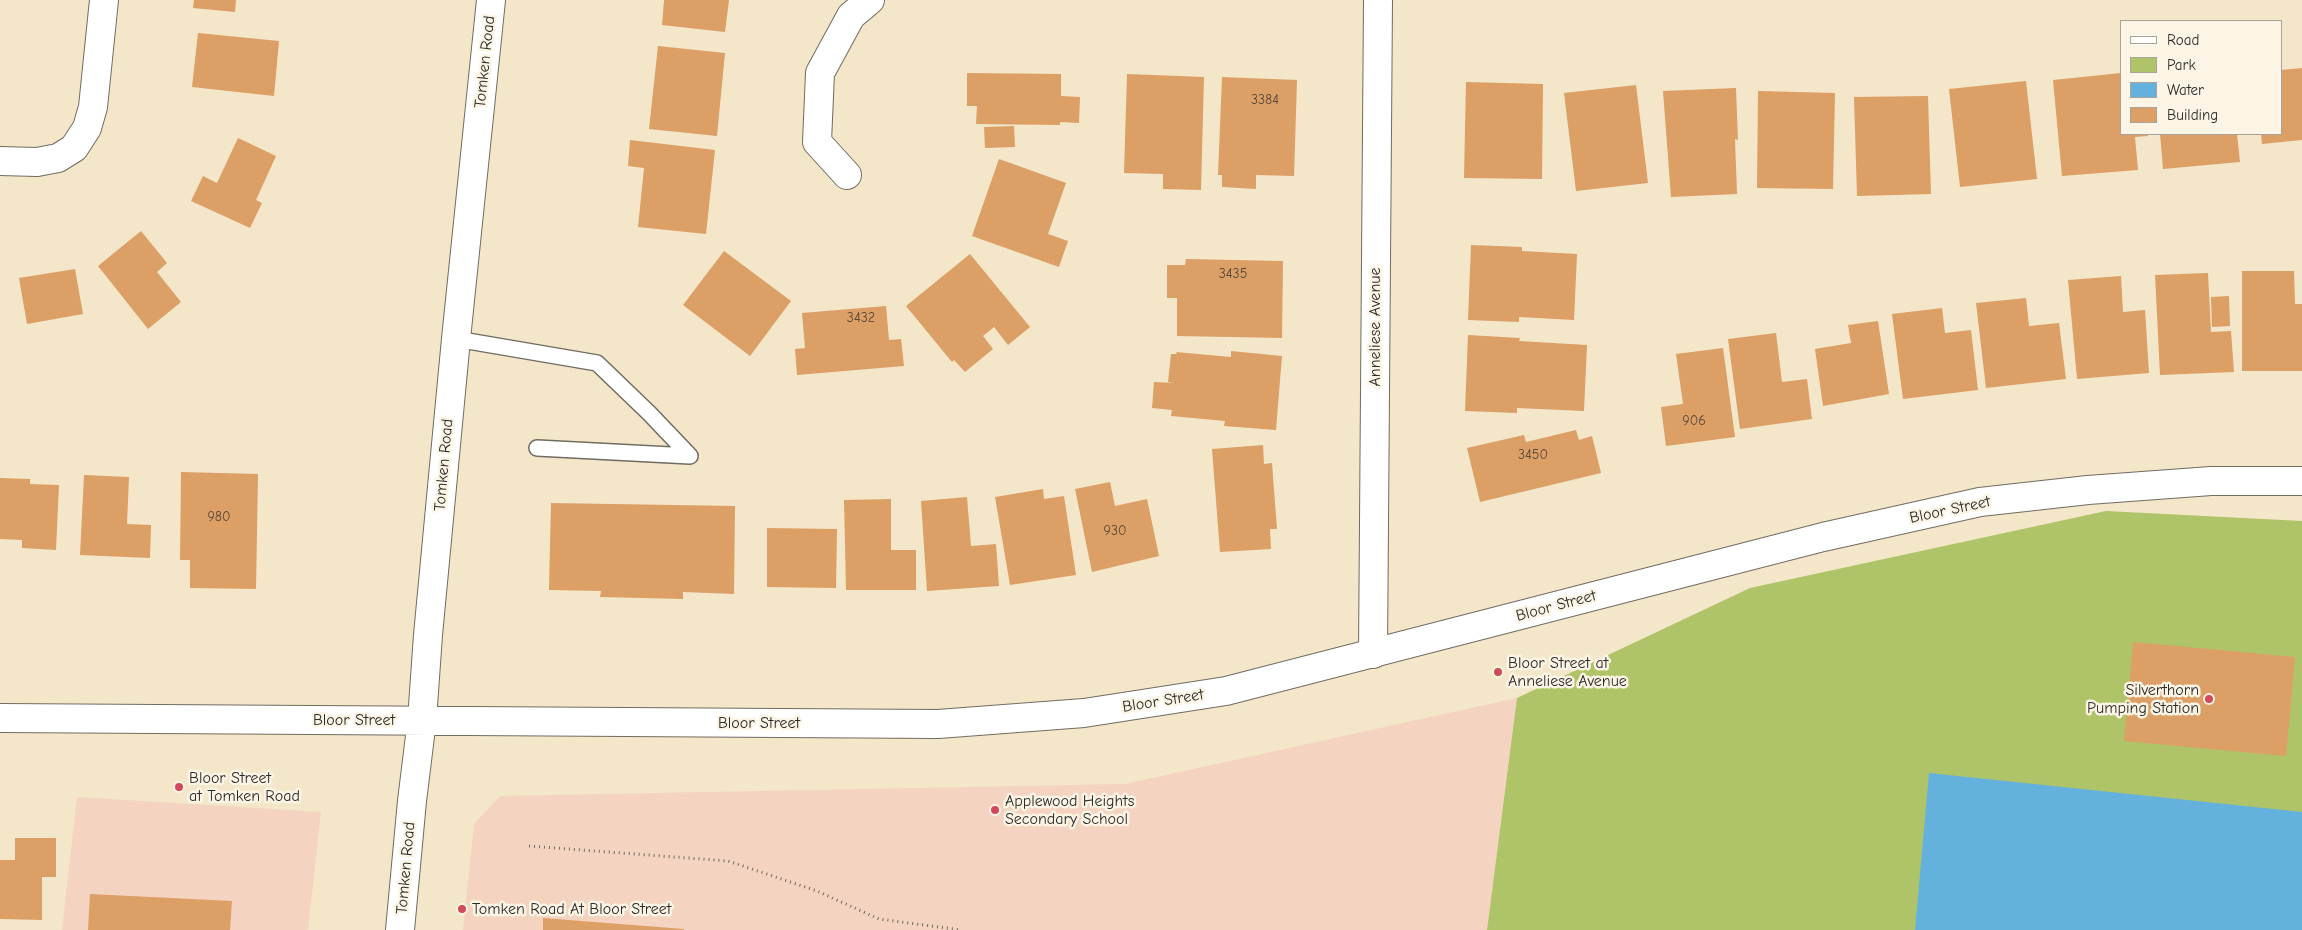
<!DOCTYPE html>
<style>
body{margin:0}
#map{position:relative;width:2302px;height:930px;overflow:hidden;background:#f3e6c9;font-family:"Comic Neue",sans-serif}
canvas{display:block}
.legend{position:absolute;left:2120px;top:20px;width:162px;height:115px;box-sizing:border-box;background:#fcf5e5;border:1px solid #a8a49b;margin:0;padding:6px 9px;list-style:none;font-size:15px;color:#2b2b2b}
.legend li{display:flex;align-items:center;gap:10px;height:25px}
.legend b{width:25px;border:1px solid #a8a49b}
</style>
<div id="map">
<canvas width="2302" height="930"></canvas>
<ul class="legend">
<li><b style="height:6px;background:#fff"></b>Road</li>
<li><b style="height:14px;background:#afc468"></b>Park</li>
<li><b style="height:14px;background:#64b1dd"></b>Water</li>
<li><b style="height:14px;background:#dc9f66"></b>Building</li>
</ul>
</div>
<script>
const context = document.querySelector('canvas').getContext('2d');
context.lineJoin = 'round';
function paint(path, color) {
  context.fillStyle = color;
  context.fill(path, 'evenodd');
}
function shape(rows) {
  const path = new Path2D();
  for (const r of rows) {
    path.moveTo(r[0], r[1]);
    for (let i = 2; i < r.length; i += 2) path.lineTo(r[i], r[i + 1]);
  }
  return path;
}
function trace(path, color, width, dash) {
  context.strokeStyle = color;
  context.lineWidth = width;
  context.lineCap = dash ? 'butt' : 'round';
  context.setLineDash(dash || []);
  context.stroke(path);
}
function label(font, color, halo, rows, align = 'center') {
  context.font = font + ' "Comic Neue",sans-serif';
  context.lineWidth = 5;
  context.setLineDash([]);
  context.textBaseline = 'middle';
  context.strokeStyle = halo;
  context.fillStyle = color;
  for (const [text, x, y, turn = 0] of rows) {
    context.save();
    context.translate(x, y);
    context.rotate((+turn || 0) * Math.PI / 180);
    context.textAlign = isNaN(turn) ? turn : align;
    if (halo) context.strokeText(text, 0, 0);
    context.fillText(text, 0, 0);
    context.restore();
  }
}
paint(shape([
 [1517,698,1487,930,463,930,474,824,500,796,1125,784],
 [77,797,321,812,308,930,62,930]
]), '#f4d3c0');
paint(shape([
 [2106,511,2302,521,2302,930,1487,930,1517,698,1750,588]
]), '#afc468');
paint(shape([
 [1929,773,2302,812,2302,930,1915,930]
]), '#64b1dd');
paint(shape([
 [194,0,236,0,235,12,193,8],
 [664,0,729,0,725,32,662,25],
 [198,33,279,41,274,96,192,87],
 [658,46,725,53,717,136,649,129],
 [2302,68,2302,140,2262,144,2261,134,2281,134,2281,70],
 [967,73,1061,74,1061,96,1080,97,1079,123,1060,122,1060,125,976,124,977,106,967,106],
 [2121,73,2121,134,2148,134,2148,136,2135,137,2138,170,2062,176,2053,80],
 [1127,74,1204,77,1201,190,1163,189,1163,174,1124,173],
 [1222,77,1297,80,1294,176,1256,175,1256,189,1222,187,1222,175,1218,175],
 [2026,81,2037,179,1960,187,1949,89],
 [1466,82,1543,84,1542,179,1464,178],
 [1636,85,1648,183,1576,191,1564,93],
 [1736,88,1738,140,1735,139,1737,194,1671,197,1663,91],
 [1758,91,1835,93,1833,189,1757,188],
 [1928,96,1931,194,1857,196,1854,97],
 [1014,126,1015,147,985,148,984,127],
 [2160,134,2237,134,2240,162,2163,169],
 [238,138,276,156,256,200,262,203,250,228,191,201,203,176,217,183],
 [630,140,715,150,706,234,638,227,644,168,628,166],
 [999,159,1066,183,1048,234,1068,241,1059,267,972,236],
 [141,231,167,263,157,272,181,302,148,329,98,266],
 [1471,245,1522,247,1522,251,1577,254,1574,320,1519,317,1519,322,1468,320],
 [724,251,791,301,750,356,683,305],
 [970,254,1030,327,1008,345,994,327,983,336,993,349,965,372,954,360,952,362,906,306],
 [1186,259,1283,261,1282,338,1177,336,1177,298,1167,298,1167,265,1185,265],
 [75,269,83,314,27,324,19,278],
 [2242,271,2294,271,2295,304,2302,304,2302,371,2242,371],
 [2208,273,2211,332,2231,331,2234,372,2160,375,2155,275],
 [2121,276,2123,312,2145,310,2149,373,2077,379,2068,280],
 [2229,296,2230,326,2212,327,2211,297],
 [2026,298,2029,326,2059,323,2066,379,1986,388,1976,303],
 [886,306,889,340,901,339,904,366,797,375,795,349,805,348,802,313],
 [1942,308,1945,333,1971,330,1978,390,1903,399,1892,314],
 [1878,321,1889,394,1823,406,1815,349,1851,343,1848,325],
 [1776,333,1782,382,1807,379,1812,419,1740,429,1728,339],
 [1468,335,1520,338,1519,341,1587,345,1584,411,1517,408,1517,413,1465,411],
 [1723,348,1735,437,1666,446,1661,407,1683,404,1676,354],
 [1231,351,1282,356,1276,430,1224,426,1225,421,1171,416,1172,410,1152,408,1154,382,1174,383,1168,382,1171,354,1177,354,1176,352,1231,357],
 [1576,430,1579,440,1592,436,1601,473,1480,502,1467,448,1524,435,1526,442],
 [1263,445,1264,464,1272,463,1277,529,1270,529,1271,549,1220,552,1212,449],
 [181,472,258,474,256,589,190,588,190,560,180,560],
 [84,475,129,477,127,524,151,525,150,558,80,555],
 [0,478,30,479,30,484,59,485,56,550,22,548,22,540,0,539],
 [1110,482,1115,506,1147,499,1159,556,1092,572,1075,489],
 [1043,489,1044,499,1064,496,1076,575,1010,585,995,497],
 [967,497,971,546,996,544,999,586,927,591,921,501],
 [891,499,891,550,916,550,916,590,846,590,844,500],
 [551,503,735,506,734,594,683,592,683,599,600,597,601,591,549,590],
 [767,528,837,529,836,588,767,587],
 [2133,642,2295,657,2286,756,2124,741],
 [15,838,56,838,56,877,42,877,42,920,0,919,0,860,15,860],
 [90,894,232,901,230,930,88,930],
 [543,918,684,929,684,930,543,930]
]), '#dc9f66');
const service = shape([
 [456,339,597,363,649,413,690,456,537,448]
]);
const minor = shape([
 [0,161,37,162,58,158,74,148,87,128,93,107,104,0],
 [847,175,817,142,820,73,851,16,870,0],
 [1373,654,1378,0]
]);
const tertiary = shape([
 [0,718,938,724,1084,713,1226,691,1823,537,1980,502,2088,490,2211,481,2302,481],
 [400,930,412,801,422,720,428,635,456,339,491,0]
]);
trace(service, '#716c62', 18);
trace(minor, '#716c62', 30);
trace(tertiary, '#716c62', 30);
trace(shape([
 [529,846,728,861,817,891,879,919,961,930]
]), '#716c62', 3, [1, 4]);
trace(service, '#fff', 15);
trace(minor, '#fff', 28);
trace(tertiary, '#fff', 28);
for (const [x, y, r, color] of [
 [1498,672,5,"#d1495b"],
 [2209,699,5,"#d1495b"],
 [179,787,5,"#d1495b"],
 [995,810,5,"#d1495b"],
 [462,909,5,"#d1495b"]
]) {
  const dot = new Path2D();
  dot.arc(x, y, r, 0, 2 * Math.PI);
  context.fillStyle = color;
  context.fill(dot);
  trace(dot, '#fcf5e5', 2);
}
label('14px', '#57483a', null, [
 ["3384",1265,100],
 ["3435",1233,274],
 ["3432",861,318],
 ["906",1694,421],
 ["3450",1533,455],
 ["980",219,517],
 ["930",1115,531]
]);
label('16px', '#2b2b2b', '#fcf5e5', [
 ["Tomken Road",485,62,-84],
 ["Anneliese Avenue",1375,327,-90],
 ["Tomken Road",444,465,-85],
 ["Bloor Street",1950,510,-12],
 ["Bloor Street",1556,606,-15],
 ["Bloor Street",1163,701,-9],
 ["Bloor Street",354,720],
 ["Bloor Street",759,723],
 ["Tomken Road",406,868,-85]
]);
label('16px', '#2b2b2b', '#fcf5e5', [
 ["Bloor Street at",1508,663],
 ["Anneliese Avenue",1508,681],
 ["Silverthorn",2199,690,"right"],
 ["Pumping Station",2199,708,"right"],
 ["Bloor Street",189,778],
 ["at Tomken Road",189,796],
 ["Applewood Heights",1005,801],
 ["Secondary School",1005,819],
 ["Tomken Road At Bloor Street",472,909]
], 'left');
</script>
